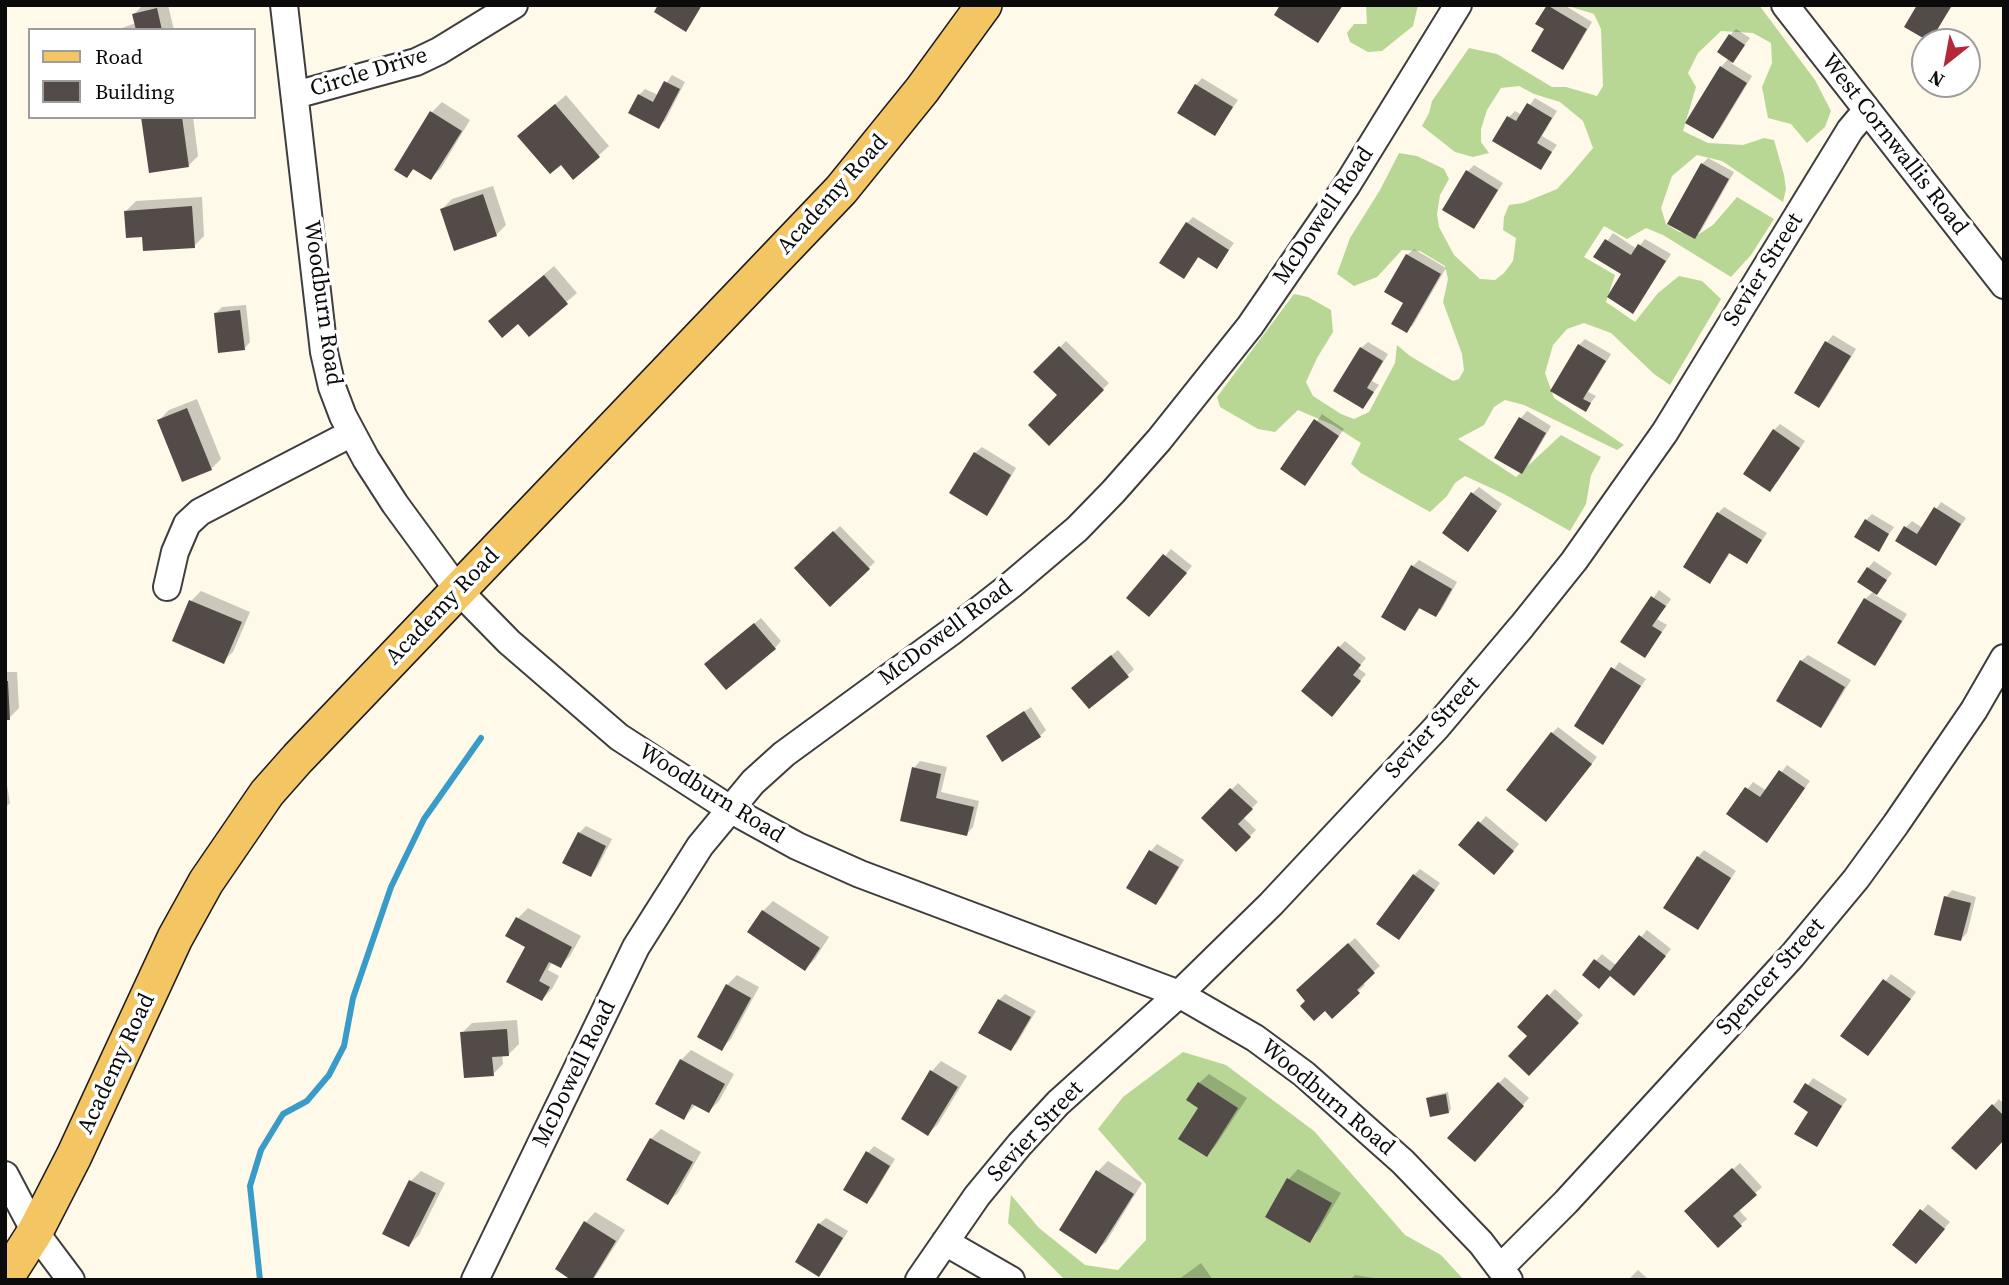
<!DOCTYPE html>
<style>
body{margin:0}
#map{position:relative;width:2009px;height:1285px;overflow:hidden;background:#fef9e9;font-family:"Source Serif 4",serif}
canvas{display:block}
.frame{position:absolute;inset:0;border:7px solid #0b0b0b;pointer-events:none}
.legend{position:absolute;left:28px;top:28px;width:228px;height:91px;box-sizing:border-box;background:#fff;border:2px solid #9d9d9d;margin:0;padding:9px 12px;list-style:none;font-size:21px;color:#0b0b0b}
.legend li{display:flex;align-items:center;gap:14px;height:35px}
.legend b{width:35px;border:2px solid #9d9d9d}
.north{position:absolute;left:1911px;top:28px;width:70px;height:70px;box-sizing:border-box;background:#fff;border:2px solid #9d9d9d;border-radius:50%;rotate:211deg;font-size:19px;font-weight:700;line-height:28px;text-align:center;color:#0b0b0b}
.north::after{content:'';display:block;margin:auto;width:24px;height:32px;background:#b5283a;clip-path:polygon(50% 0,100% 100%,50% 72%,0 100%)}
</style>
<div id="map">
<canvas width="2009" height="1285"></canvas>
<div class="frame"></div>
<ul class="legend">
<li><b style="height:9px;background:#f4c563"></b>Road</li>
<li><b style="height:19px;background:#534b48"></b>Building</li>
</ul>
<div class="north">N</div>
</div>
<script>
const context = document.querySelector('canvas').getContext('2d');
context.lineJoin = 'round';
function paint(path, color) {
  context.fillStyle = color;
  context.fill(path, 'evenodd');
}
function shape(rows) {
  const path = new Path2D();
  for (const r of rows) {
    path.moveTo(r[0], r[1]);
    for (let i = 2; i < r.length; i += 2) path.lineTo(r[i], r[i + 1]);
  }
  return path;
}
function trace(path, color, width, dash) {
  context.strokeStyle = color;
  context.lineWidth = width;
  context.lineCap = dash ? 'butt' : 'round';
  context.setLineDash(dash || []);
  context.stroke(path);
}
function label(font, color, halo, rows, align = 'center') {
  context.font = font + ' "Source Serif 4",serif';
  context.lineWidth = 7;
  context.setLineDash([]);
  context.textBaseline = 'middle';
  context.strokeStyle = halo;
  context.fillStyle = color;
  for (const [text, x, y, turn = 0] of rows) {
    context.save();
    context.translate(x, y);
    context.rotate((+turn || 0) * Math.PI / 180);
    context.textAlign = isNaN(turn) ? turn : align;
    if (halo) context.strokeText(text, 0, 0);
    context.fillText(text, 0, 0);
    context.restore();
  }
}
paint(shape([
 [1366,5,1418,5,1413,26,1382,51,1368,52,1350,42,1347,33,1354,24,1367,24],
 [1565,5,1759,5,1815,80,1831,111,1825,127,1807,143,1791,124,1768,118,1762,87,1772,63,1771,43,1753,33,1721,31,1698,53,1688,73,1696,87,1683,131,1708,143,1743,145,1764,138,1774,140,1784,175,1786,189,1783,202,1722,161,1697,155,1672,176,1661,208,1666,224,1679,232,1699,234,1713,225,1737,197,1774,219,1751,255,1731,277,1663,235,1646,228,1627,239,1604,226,1584,257,1615,275,1606,302,1635,322,1658,293,1679,276,1702,281,1721,299,1670,385,1654,374,1611,333,1584,323,1567,329,1553,345,1545,373,1554,398,1624,445,1617,450,1524,405,1505,400,1494,407,1484,425,1458,439,1516,477,1561,435,1601,457,1591,475,1586,504,1570,531,1504,494,1465,476,1455,483,1447,496,1430,512,1361,473,1351,464,1361,443,1333,425,1298,410,1275,432,1258,429,1220,407,1217,397,1294,294,1308,297,1331,310,1333,332,1317,358,1306,382,1313,396,1341,414,1354,419,1369,412,1395,363,1397,345,1410,356,1437,372,1453,381,1459,379,1464,370,1462,354,1443,302,1448,279,1445,266,1420,251,1402,250,1377,277,1354,286,1337,274,1350,238,1380,190,1399,153,1417,156,1444,169,1449,179,1440,195,1437,214,1439,227,1454,255,1480,279,1495,280,1504,273,1513,261,1516,238,1503,230,1504,217,1509,205,1523,203,1557,189,1571,174,1593,148,1583,121,1560,102,1534,94,1519,86,1501,88,1487,110,1481,129,1481,142,1489,153,1473,157,1455,152,1422,126,1429,113,1432,101,1469,48,1497,54,1552,87,1566,87,1597,96,1603,86,1601,29,1594,14],
 [1183,1052,1226,1065,1314,1131,1405,1235,1441,1255,1464,1280,1065,1280,1008,1223,1011,1195,1039,1228,1085,1265,1118,1270,1146,1240,1146,1184,1098,1129,1123,1097]
]), '#b8d795');
paint(shape([
 [143,5,168,5,174,30,116,30,136,23,134,14],
 [1549,5,1564,5,1592,22,1569,61,1563,68,1546,28,1538,23],
 [1919,5,1953,5,1929,40],
 [1736,29,1750,38,1731,63,1752,76,1719,131,1713,137,1721,67,1729,58,1730,35],
 [672,75,685,82,665,121,658,127,639,95,645,89,658,95],
 [1202,78,1238,100,1215,134,1196,85],
 [566,95,609,146,574,178,530,126],
 [1535,98,1557,111,1542,136,1557,145,1540,168,1495,141,1509,117,1515,111,1522,115],
 [442,102,470,120,441,168,431,178,415,168,407,176,432,112],
 [143,117,193,117,198,156,188,166],
 [1708,158,1734,172,1701,231,1695,237,1702,164],
 [1474,165,1503,183,1480,220,1474,227,1467,172],
 [493,186,506,225,496,235,442,209,452,199],
 [202,197,204,236,194,246,144,235,126,211,136,201],
 [1193,217,1234,243,1217,266,1200,256,1184,277,1187,223],
 [1613,233,1637,249,1645,239,1671,254,1633,312,1623,274,1596,257],
 [1414,249,1446,268,1413,325,1406,331,1407,255],
 [554,266,577,293,529,334,518,322,500,312],
 [246,305,250,342,244,349,216,313,222,307],
 [1833,335,1856,349,1825,400,1819,406,1796,392,1827,342],
 [1585,339,1611,354,1588,392,1596,396,1585,410,1552,390,1579,345],
 [1066,341,1109,383,1049,444,1059,395,1036,372],
 [1368,342,1388,354,1372,381,1379,385,1363,407,1361,348],
 [197,399,221,459,211,469,159,420,169,410],
 [1527,411,1551,426,1528,466,1521,472,1497,457,1521,418],
 [1322,414,1344,429,1305,483,1283,469],
 [1780,424,1805,441,1776,484,1774,430],
 [982,447,1016,468,993,507,986,513,975,453],
 [1479,487,1502,504,1474,543,1473,493],
 [1941,502,1966,518,1936,564,1906,527,1912,521,1923,528],
 [1724,507,1767,533,1747,562,1731,552,1710,582,1718,513],
 [1872,514,1894,527,1878,549,1866,520],
 [840,526,875,562,831,604,796,568],
 [1171,549,1192,566,1156,609,1129,598],
 [1419,560,1457,582,1442,609,1436,615,1421,607,1405,629,1413,566],
 [1874,561,1892,573,1875,595,1907,614,1881,657,1875,664,1865,599,1874,591,1868,568],
 [1659,590,1671,599,1657,619,1667,625,1645,656,1623,641],
 [201,591,250,612,233,652,223,661,191,601],
 [761,618,781,641,775,648,713,658],
 [1345,641,1366,658,1358,668,1366,674,1338,708,1339,647],
 [1118,650,1134,669,1128,675,1080,681],
 [1808,655,1851,680,1827,719,1821,726,1801,661],
 [1619,662,1646,679,1603,742,1576,725],
 [5,672,17,672,19,708,9,718,5,718],
 [1031,707,1046,730,1040,736,988,736],
 [1558,727,1597,757,1553,813,1552,733],
 [920,761,947,767,941,792,979,801,973,827,967,834,902,819,914,768],
 [1787,765,1810,781,1773,834,1728,814,1753,782,1767,791],
 [5,773,10,803,5,808],
 [1238,783,1258,802,1243,817,1256,830,1236,850,1204,818],
 [1486,816,1519,844,1500,867,1461,844],
 [586,826,612,839,597,868,591,875,565,862,579,833],
 [1157,844,1184,860,1162,897,1155,903,1129,887,1151,851],
 [1704,850,1736,871,1698,927,1698,857],
 [1420,869,1440,883,1405,931,1414,875],
 [1952,890,1976,897,1967,933,1961,939,1946,897],
 [773,901,829,937,815,959,805,969,749,932,763,911],
 [528,908,581,936,570,956,560,966,552,962,548,970,559,976,552,989,542,999,527,946,508,936,518,918],
 [1647,930,1671,949,1640,987,1610,974,1584,974,1602,954,1617,966],
 [1355,938,1380,966,1362,982,1365,985,1332,1016,1325,1008,1307,1001,1304,984],
 [1891,974,1916,992,1874,1048,1843,1036],
 [737,975,759,987,731,1039,721,1049,727,985],
 [1555,989,1583,1015,1529,1074,1530,1036,1520,1026],
 [1005,994,1036,1011,1017,1043,1011,1049,999,1000],
 [517,1020,519,1044,509,1054,502,1054,503,1064,493,1074,462,1033,472,1023],
 [691,1050,734,1074,719,1101,709,1111,696,1104,684,1118,681,1060],
 [941,1061,967,1076,938,1124,928,1134,932,1071],
 [1209,1074,1247,1098,1216,1145,1207,1155,1199,1083],
 [1505,1077,1529,1098,1481,1153,1499,1083],
 [1813,1078,1847,1099,1816,1145,1810,1111,1796,1102],
 [1448,1092,1451,1109,1449,1112,1428,1098,1431,1096],
 [1999,1099,2004,1104,2004,1138,1954,1148],
 [661,1129,701,1152,678,1193,668,1202,651,1139],
 [874,1146,895,1159,873,1196,867,1202,868,1153],
 [1108,1161,1142,1183,1106,1242,1096,1251,1098,1171],
 [1740,1163,1762,1187,1738,1209,1747,1219,1718,1245,1693,1205],
 [1298,1169,1341,1193,1319,1230,1309,1240,1267,1216,1289,1179],
 [421,1171,445,1183,419,1235,409,1245,411,1181],
 [1928,1204,1950,1222,1922,1255,1894,1244],
 [595,1212,625,1230,593,1280,574,1280,586,1222],
 [826,1218,848,1231,825,1268,819,1274,819,1224],
 [1201,1263,1213,1280,1178,1280],
 [1638,1270,1649,1280,1628,1280],
 [1355,1275,1386,1280,1350,1280]
]), '#0003');
trace(shape([
 [260,1280,250,1186,261,1150,283,1114,307,1101,329,1075,344,1046,353,998,391,887,424,819,481,738]
]), '#399bc8', 6);
paint(shape([
 [658,5,702,5,686,32,654,12],
 [1280,5,1343,5,1318,43,1274,15],
 [1547,5,1587,29,1563,70,1531,51,1544,29,1535,24],
 [1917,5,1952,5,1930,42,1904,27],
 [157,8,162,30,136,30,132,14],
 [1729,34,1745,45,1733,63,1717,52],
 [1720,66,1747,83,1713,139,1685,123],
 [664,81,680,89,659,129,628,113,638,94,653,102],
 [1195,84,1233,107,1215,136,1177,113],
 [1527,103,1552,118,1537,143,1552,152,1541,170,1492,141,1507,116,1516,121],
 [555,104,600,157,573,180,561,165,550,174,517,136],
 [430,111,462,131,431,180,413,169,407,178,394,170],
 [141,117,182,117,189,167,149,173],
 [1701,163,1729,179,1695,239,1667,224],
 [1466,170,1498,190,1474,229,1442,210],
 [483,194,497,236,454,251,440,209],
 [192,206,195,248,143,251,142,237,126,238,124,211],
 [1186,222,1229,250,1217,269,1198,257,1184,279,1159,263],
 [1605,239,1631,255,1638,244,1666,261,1633,314,1607,297,1621,274,1593,257],
 [1406,254,1441,274,1407,333,1391,324,1403,303,1384,292],
 [544,275,568,304,529,337,518,324,502,338,488,321],
 [240,310,245,350,218,353,214,313],
 [1825,341,1851,356,1819,408,1794,393],
 [1578,344,1606,361,1583,399,1591,403,1586,412,1550,391],
 [1059,346,1104,390,1049,446,1028,425,1057,395,1033,372],
 [1360,347,1383,361,1367,388,1374,392,1363,409,1333,391],
 [187,408,212,470,182,482,157,420],
 [1519,417,1546,433,1522,474,1494,458],
 [1314,419,1339,436,1305,486,1280,469],
 [1773,429,1800,448,1770,492,1743,474],
 [974,452,1011,475,987,516,949,493],
 [1471,492,1497,511,1468,552,1442,533],
 [1934,507,1961,524,1936,566,1895,541,1904,526,1917,534],
 [1717,512,1762,540,1747,564,1729,553,1710,584,1683,567],
 [1865,519,1889,534,1879,552,1854,537],
 [833,531,870,569,830,607,794,568],
 [1163,554,1187,573,1149,617,1126,598],
 [1411,565,1452,589,1436,617,1419,608,1405,631,1381,617],
 [1867,567,1887,580,1877,595,1857,582],
 [1651,596,1666,606,1652,626,1662,632,1645,658,1620,642],
 [1864,598,1902,621,1875,666,1837,643],
 [189,600,242,622,224,664,172,641],
 [754,623,776,649,726,690,704,664],
 [1338,646,1361,665,1353,675,1361,681,1332,717,1301,691],
 [1111,655,1129,677,1089,709,1071,688],
 [1800,660,1845,687,1821,728,1776,701],
 [1611,667,1641,686,1603,745,1574,726],
 [5,681,8,681,10,720,5,720],
 [1024,711,1041,737,1002,762,986,736],
 [1551,732,1592,764,1546,822,1506,790],
 [912,767,941,774,936,798,974,807,967,836,900,821],
 [1779,770,1805,788,1767,843,1726,814,1745,787,1760,797],
 [1230,788,1253,809,1238,824,1251,837,1236,852,1201,818],
 [1478,821,1514,851,1494,875,1458,845],
 [578,832,606,846,591,877,562,863],
 [1149,850,1179,867,1156,905,1126,888],
 [1697,856,1731,878,1698,930,1663,908],
 [1413,874,1435,890,1399,940,1376,924],
 [1944,896,1971,903,1961,941,1934,935],
 [762,910,820,948,805,971,747,932],
 [516,917,572,947,561,968,549,962,539,981,550,987,542,1001,506,982,525,947,505,936],
 [1639,935,1666,956,1634,996,1610,976,1599,989,1582,975,1594,959,1610,971],
 [1348,943,1375,973,1357,990,1360,993,1332,1019,1325,1011,1314,1021,1300,1006,1305,1001,1296,990],
 [1883,979,1911,999,1868,1056,1840,1036],
 [726,984,751,998,722,1051,697,1037],
 [1547,994,1579,1023,1529,1076,1508,1056,1527,1036,1517,1027],
 [998,999,1031,1017,1011,1051,978,1033],
 [507,1029,509,1056,492,1057,494,1076,464,1078,460,1032],
 [680,1059,725,1084,709,1113,692,1104,684,1120,655,1104],
 [930,1070,958,1087,928,1136,901,1119],
 [1198,1082,1238,1108,1207,1157,1178,1139,1198,1108,1186,1100],
 [1498,1082,1524,1106,1475,1162,1447,1138],
 [1805,1083,1842,1106,1817,1147,1794,1134,1808,1112,1793,1102],
 [1446,1094,1449,1113,1430,1117,1426,1098],
 [1992,1104,2004,1116,2004,1140,1976,1170,1951,1148],
 [650,1138,693,1162,668,1205,626,1180],
 [866,1151,890,1166,867,1204,843,1190],
 [1732,1168,1757,1195,1733,1216,1742,1226,1718,1248,1684,1211],
 [1096,1170,1134,1194,1096,1254,1059,1230],
 [1287,1178,1332,1203,1310,1243,1265,1217],
 [409,1180,436,1193,409,1247,382,1234],
 [1920,1209,1945,1229,1916,1264,1892,1245],
 [584,1221,616,1241,592,1280,571,1280,555,1269],
 [818,1223,843,1238,819,1277,795,1262]
]), '#534b48');
const minor = shape([
 [284,5,324,352,332,387,343,416,366,459,395,504,458,590,509,642,619,737,730,809,797,846,860,874,1179,994,1255,1038,1304,1074,1403,1162,1481,1243,1509,1280],
 [1785,5,2004,285],
 [295,95,416,62,439,51,514,5],
 [167,587,175,552,187,524,200,512,352,433],
 [5,1175,35,1232,71,1280],
 [945,1242,1011,1280],
 [1501,1267,1566,1202,1792,956,1856,879,1896,824,1974,710,2004,658],
 [475,1280,636,947,700,846,753,782,784,754,951,632,1011,585,1077,529,1113,492,1159,440,1250,326,1347,185,1458,5],
 [919,1280,977,1196,1020,1144,1058,1103,1179,994,1271,904,1436,728,1522,626,1574,561,1665,432,1850,130,1866,111]
]);
const major = shape([
 [5,1279,35,1232,74,1156,175,938,206,882,267,793,298,758,841,190,922,90,984,5]
]);
trace(minor, '#3e3e3e', 30);
trace(major, '#1c1c1c', 38);
trace(minor, '#fff', 26);
trace(major, '#f4c563', 35);
label('23px', '#0b0b0b', '#fff', [
 ["Circle Drive",369,73,-17],
 ["West Cornwallis Road",1894,145,52],
 ["Academy Road",833,195,-48],
 ["McDowell Road",1324,216,-56],
 ["Sevier Street",1764,270,-58],
 ["Woodburn Road",322,303,82],
 ["Academy Road",443,607,-46],
 ["McDowell Road",946,633,-37],
 ["Sevier Street",1433,728,-48],
 ["Woodburn Road",711,794,32],
 ["Spencer Street",1771,977,-48],
 ["Academy Road",117,1064,-65],
 ["McDowell Road",575,1074,-64],
 ["Woodburn Road",1327,1098,40],
 ["Sevier Street",1036,1132,-47]
]);
</script>
